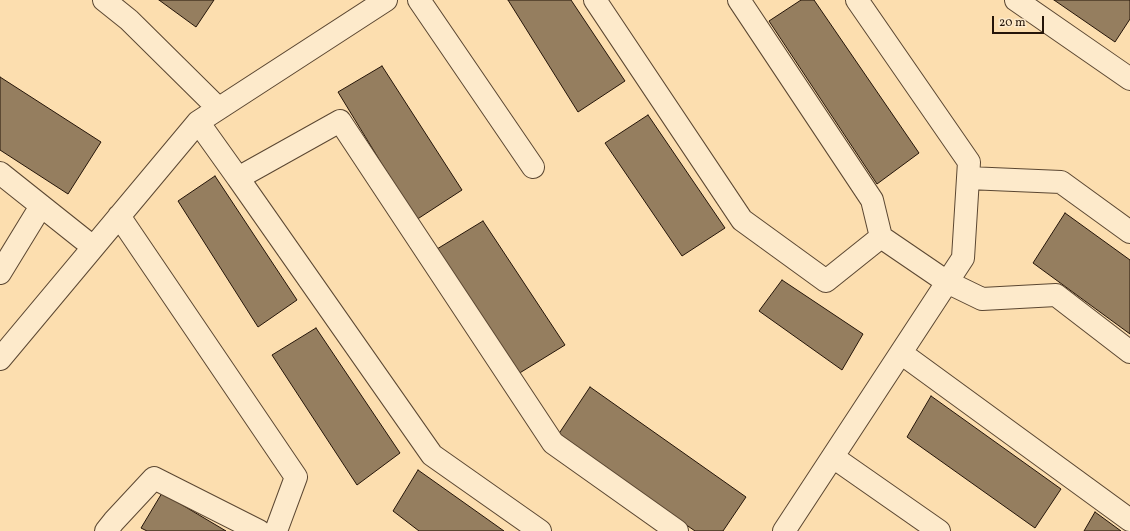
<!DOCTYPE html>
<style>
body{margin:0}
#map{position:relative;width:1130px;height:531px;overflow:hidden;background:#fcdeaf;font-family:Vollkorn,serif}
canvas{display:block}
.scale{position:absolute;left:992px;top:16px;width:52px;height:18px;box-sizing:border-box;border:2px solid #251509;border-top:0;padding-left:5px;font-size:12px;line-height:14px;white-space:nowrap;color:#251509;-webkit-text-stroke:3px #fdeacb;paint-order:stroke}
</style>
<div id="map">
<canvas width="1130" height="531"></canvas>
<div class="scale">20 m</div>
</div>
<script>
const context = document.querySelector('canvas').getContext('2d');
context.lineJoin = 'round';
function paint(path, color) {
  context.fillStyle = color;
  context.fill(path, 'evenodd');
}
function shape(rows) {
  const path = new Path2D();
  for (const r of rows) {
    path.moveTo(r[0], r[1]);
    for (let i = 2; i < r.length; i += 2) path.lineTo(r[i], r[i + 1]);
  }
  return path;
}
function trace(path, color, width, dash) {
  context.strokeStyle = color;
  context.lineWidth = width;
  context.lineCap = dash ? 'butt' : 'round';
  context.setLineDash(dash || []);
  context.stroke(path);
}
const building = shape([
 [159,0,214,0,196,27,159,0],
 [508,0,571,0,625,81,578,112,508,0],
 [801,0,814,0,919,153,877,184,769,21,801,0],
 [1054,0,1130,0,1130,19,1115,42,1054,0],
 [382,66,462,190,416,220,338,92,382,66],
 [0,77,101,142,68,194,0,150,0,77],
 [648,115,725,228,682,256,605,143,648,115],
 [215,176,297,300,258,327,178,201,215,176],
 [1065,213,1130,260,1130,334,1033,263,1065,213],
 [483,221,565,345,518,374,437,249,483,221],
 [782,280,863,334,842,370,759,311,782,280],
 [316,328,400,453,357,485,272,355,316,328],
 [590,387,746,497,723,531,695,531,558,435,590,387],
 [931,396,1061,489,1035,528,907,437,931,396],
 [418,470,504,531,419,531,393,511,418,470],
 [162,493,226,531,147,531,141,528,162,493],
 [1095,512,1121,531,1084,531,1095,512]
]);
paint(building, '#957e5f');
trace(building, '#251509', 1);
const minor = shape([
 [104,0,129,20,218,108],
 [419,0,533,167],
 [595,0,742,220,826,281,881,237],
 [739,0,872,200,881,237,947,282,982,299,1056,295,1130,352],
 [1016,0,1130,79],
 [198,122,238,178,340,121,553,443,677,531],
 [0,173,93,247],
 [238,178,432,455,540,531],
 [968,178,1061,182,1130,232],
 [119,216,296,477,276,531],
 [0,273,41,206],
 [901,353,1130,520],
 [0,359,198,122,386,0],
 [833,457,939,531],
 [106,531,114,521,154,478,259,531],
 [784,531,963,258,969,162,857,0]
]);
trace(minor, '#5b4732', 24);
trace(minor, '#fdeacb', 22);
</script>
